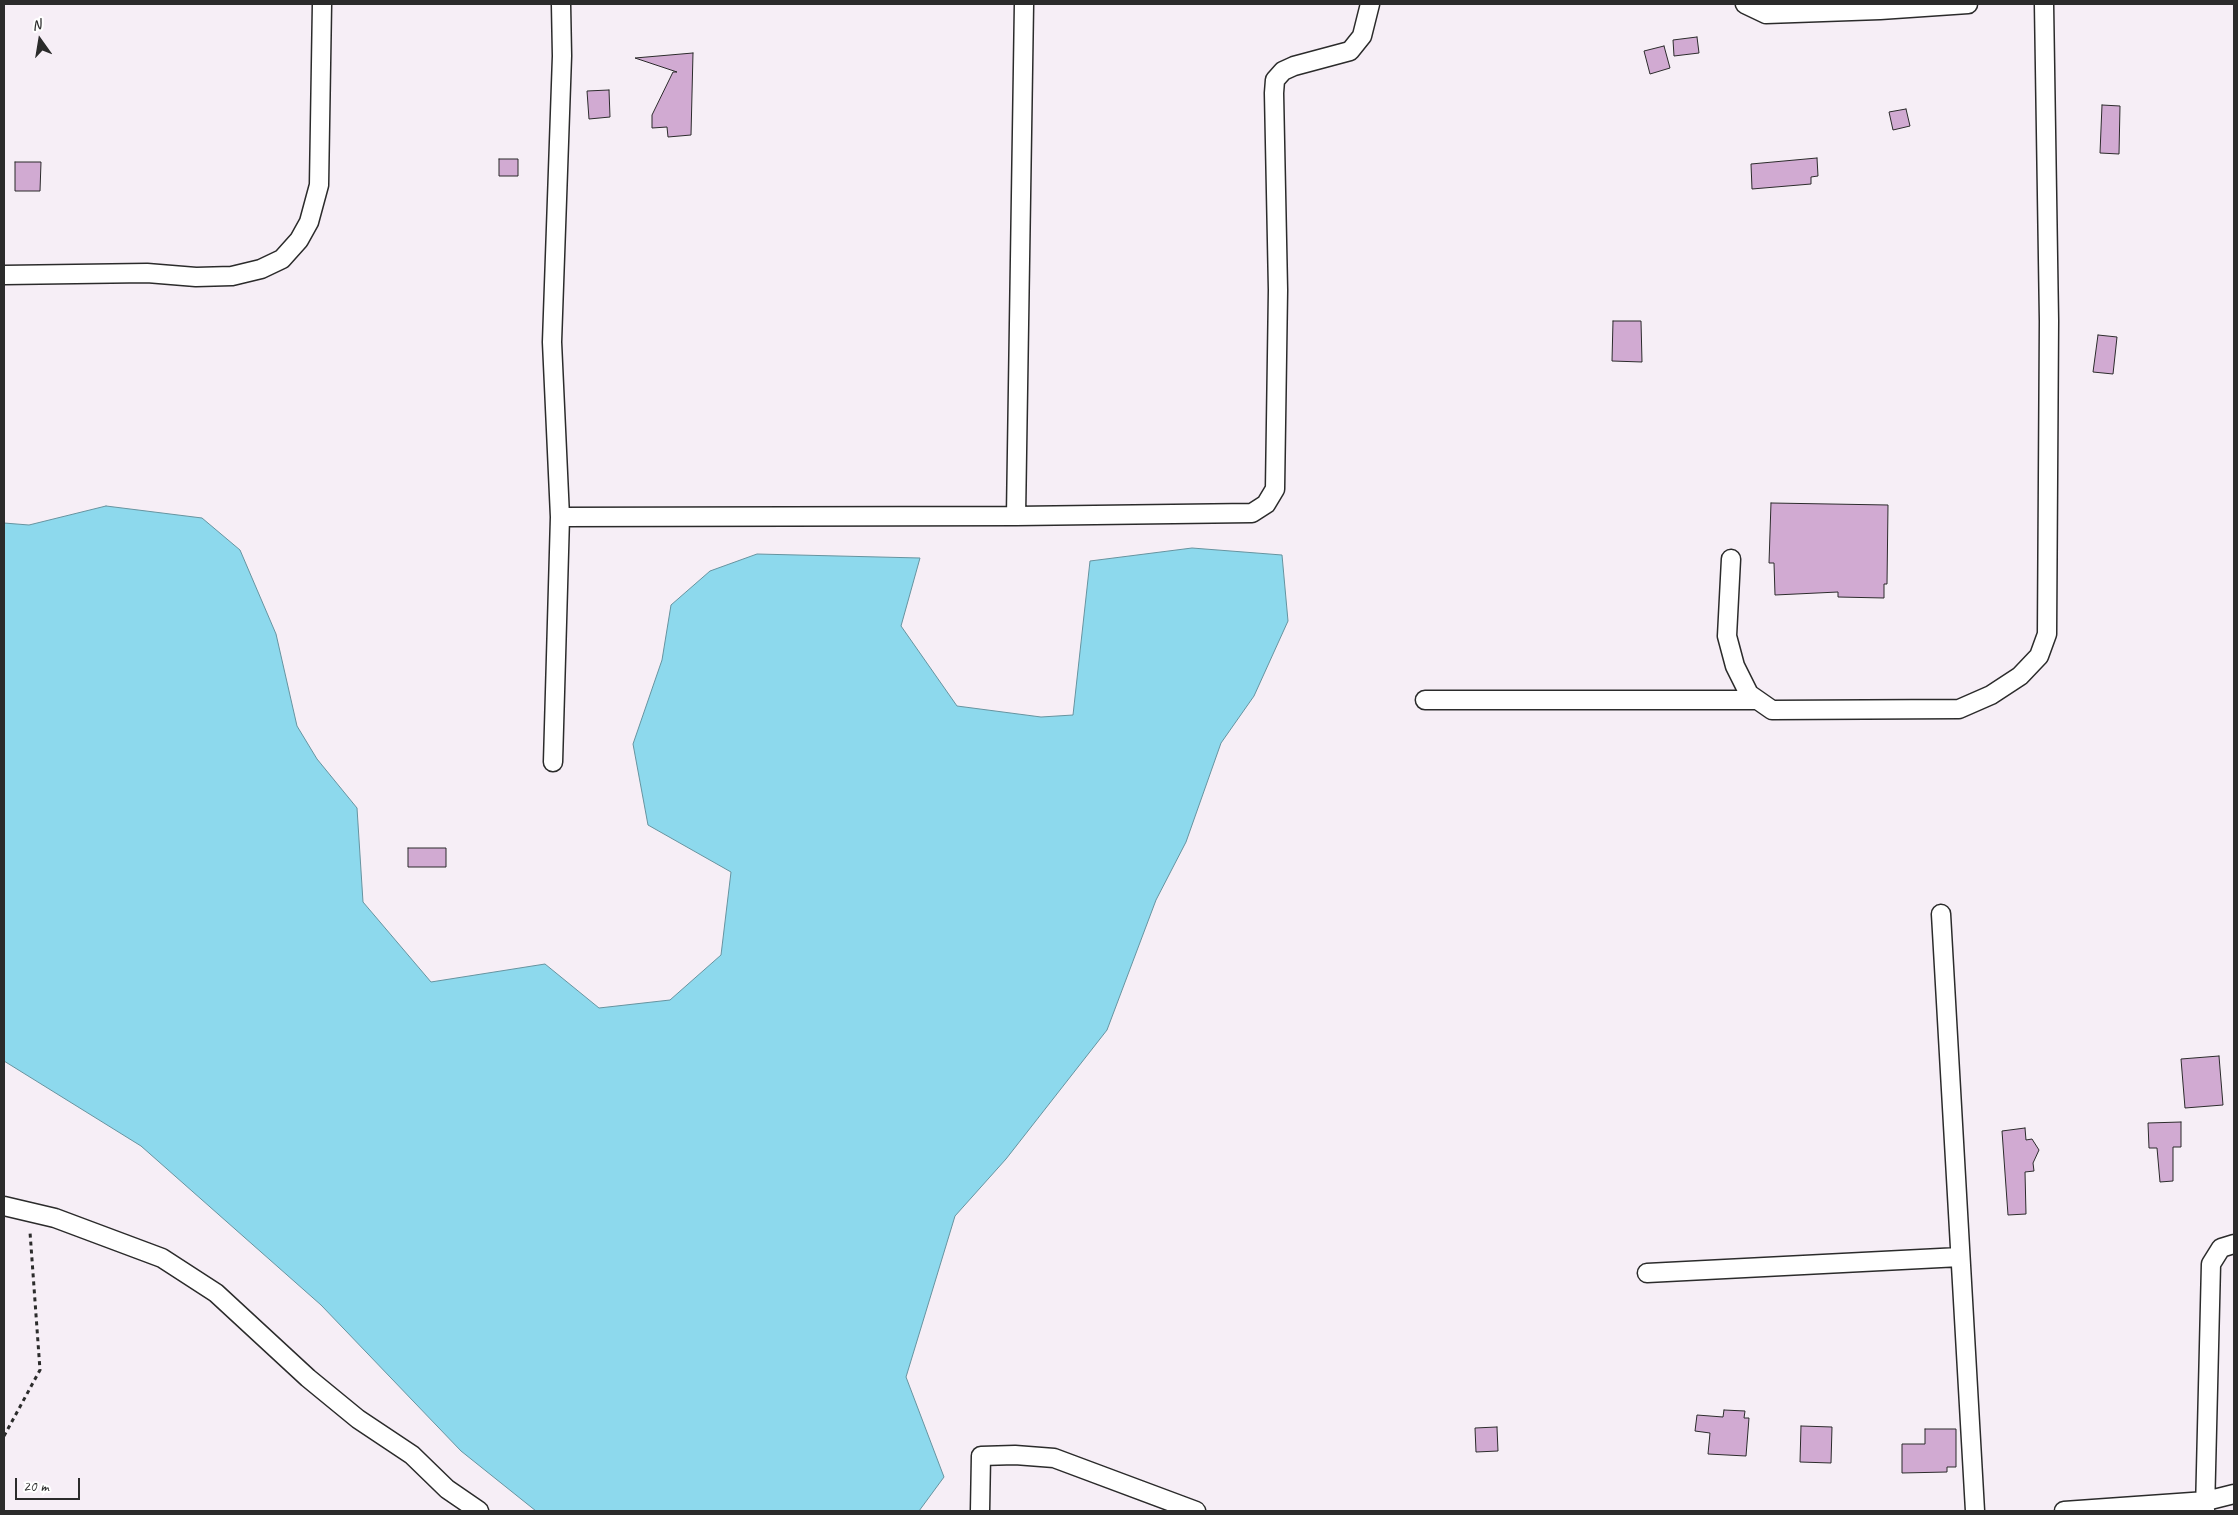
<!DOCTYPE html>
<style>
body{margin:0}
#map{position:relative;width:2238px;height:1515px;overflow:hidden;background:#f6eef6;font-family:Caveat,sans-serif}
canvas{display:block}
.frame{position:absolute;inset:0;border:5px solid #2b2b2b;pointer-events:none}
.north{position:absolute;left:15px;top:15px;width:50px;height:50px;-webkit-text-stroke:4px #fff;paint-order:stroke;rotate:347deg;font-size:14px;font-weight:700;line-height:20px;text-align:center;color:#2b2b2b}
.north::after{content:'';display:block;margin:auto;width:18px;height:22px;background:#2b2b2b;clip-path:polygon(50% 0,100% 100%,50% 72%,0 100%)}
.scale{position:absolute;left:15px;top:1478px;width:65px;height:22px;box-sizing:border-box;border:2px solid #2b2b2b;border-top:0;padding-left:6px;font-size:15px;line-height:18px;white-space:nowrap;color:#2b2b2b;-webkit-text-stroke:4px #fff;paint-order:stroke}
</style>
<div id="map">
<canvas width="2238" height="1515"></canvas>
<div class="frame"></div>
<div class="north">N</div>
<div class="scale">20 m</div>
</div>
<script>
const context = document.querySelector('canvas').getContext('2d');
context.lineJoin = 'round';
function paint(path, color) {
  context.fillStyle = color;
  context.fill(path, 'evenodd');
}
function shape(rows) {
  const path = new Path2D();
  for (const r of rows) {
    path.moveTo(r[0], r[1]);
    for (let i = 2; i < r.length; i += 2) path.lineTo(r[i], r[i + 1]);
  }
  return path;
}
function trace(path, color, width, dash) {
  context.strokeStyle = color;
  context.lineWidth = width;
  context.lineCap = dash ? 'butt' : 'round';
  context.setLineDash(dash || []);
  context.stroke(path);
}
const water = shape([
 [106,506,202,518,240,550,276,634,297,726,317,759,357,808,363,902,431,982,545,964,599,1008,670,1000,721,955,731,872,648,825,633,744,662,660,671,605,710,571,757,554,920,558,901,626,957,706,1041,717,1073,715,1090,561,1192,548,1282,555,1288,621,1254,696,1221,743,1186,842,1156,900,1107,1030,1006,1159,955,1216,906,1377,944,1477,919,1511,536,1511,461,1451,321,1305,141,1146,4,1061,4,523,29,525,106,506]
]);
paint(water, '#8dd9ed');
trace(water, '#66939f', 1);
const building = shape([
 [1697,37,1699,53,1674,56,1673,40,1697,37],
 [1664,46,1670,68,1650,74,1644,51,1664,46],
 [693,53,691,135,668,137,667,127,652,128,652,115,673,72,677,72,635,58,693,53],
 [609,90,610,117,589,119,587,91,609,90],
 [2102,105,2120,106,2119,154,2100,153,2102,105],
 [1906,109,1910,126,1893,130,1889,112,1906,109],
 [1817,158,1818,176,1811,177,1811,184,1752,189,1751,164,1817,158],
 [499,159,518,159,518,176,499,176,499,159],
 [15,162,41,162,40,191,15,191,15,162],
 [1613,321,1641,321,1642,362,1612,361,1613,321],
 [2098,335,2117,337,2113,374,2093,372,2098,335],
 [1771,503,1888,505,1887,584,1884,584,1884,598,1838,597,1838,592,1775,595,1774,563,1769,563,1771,503],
 [408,848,446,848,446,867,408,867,408,848],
 [2219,1056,2223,1105,2185,1108,2181,1059,2219,1056],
 [2181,1122,2181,1147,2173,1147,2173,1181,2160,1182,2157,1148,2149,1148,2148,1123,2181,1122],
 [2025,1128,2026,1140,2032,1139,2039,1150,2033,1163,2034,1171,2025,1172,2026,1214,2008,1215,2002,1131,2025,1128],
 [1724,1410,1745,1411,1744,1418,1749,1418,1746,1456,1708,1454,1710,1433,1695,1431,1697,1415,1723,1417,1724,1410],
 [1801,1426,1832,1427,1831,1463,1800,1462,1801,1426],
 [1497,1427,1498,1451,1476,1452,1475,1428,1497,1427],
 [1925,1429,1956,1429,1956,1467,1947,1467,1947,1472,1902,1473,1902,1444,1925,1444,1925,1429]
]);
paint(building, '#d1aad2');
trace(building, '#2b2b2b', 1);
const street = shape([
 [1745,4,1766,14,1880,10,1968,4],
 [4,275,147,273,196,277,232,276,261,269,282,259,299,240,309,222,319,185,322,4],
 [1016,516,1252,513,1266,504,1275,489,1278,290,1274,93,1275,80,1283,71,1294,66,1350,51,1362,36,1370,4],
 [560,517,1016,516,1024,4],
 [1731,559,1727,636,1735,666,1749,694,1772,710,1959,709,1991,695,2020,676,2039,656,2047,634,2049,321,2044,4],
 [1425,700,1757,700],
 [553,762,560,517,552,342,562,56,561,4],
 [1941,914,1975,1511],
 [4,1206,55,1218,162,1258,216,1293,308,1378,358,1419,412,1455,447,1489,479,1511],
 [1647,1273,1960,1257],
 [980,1511,981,1456,1015,1455,1054,1458,1196,1511],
 [2064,1511,2206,1501,2234,1494],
 [2205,1511,2211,1264,2221,1248,2234,1244]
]);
trace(street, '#2b2b2b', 21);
trace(shape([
 [4,1436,40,1370,30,1232]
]), '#2b2b2b', 3, [4, 4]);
trace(street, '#fff', 18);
</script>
